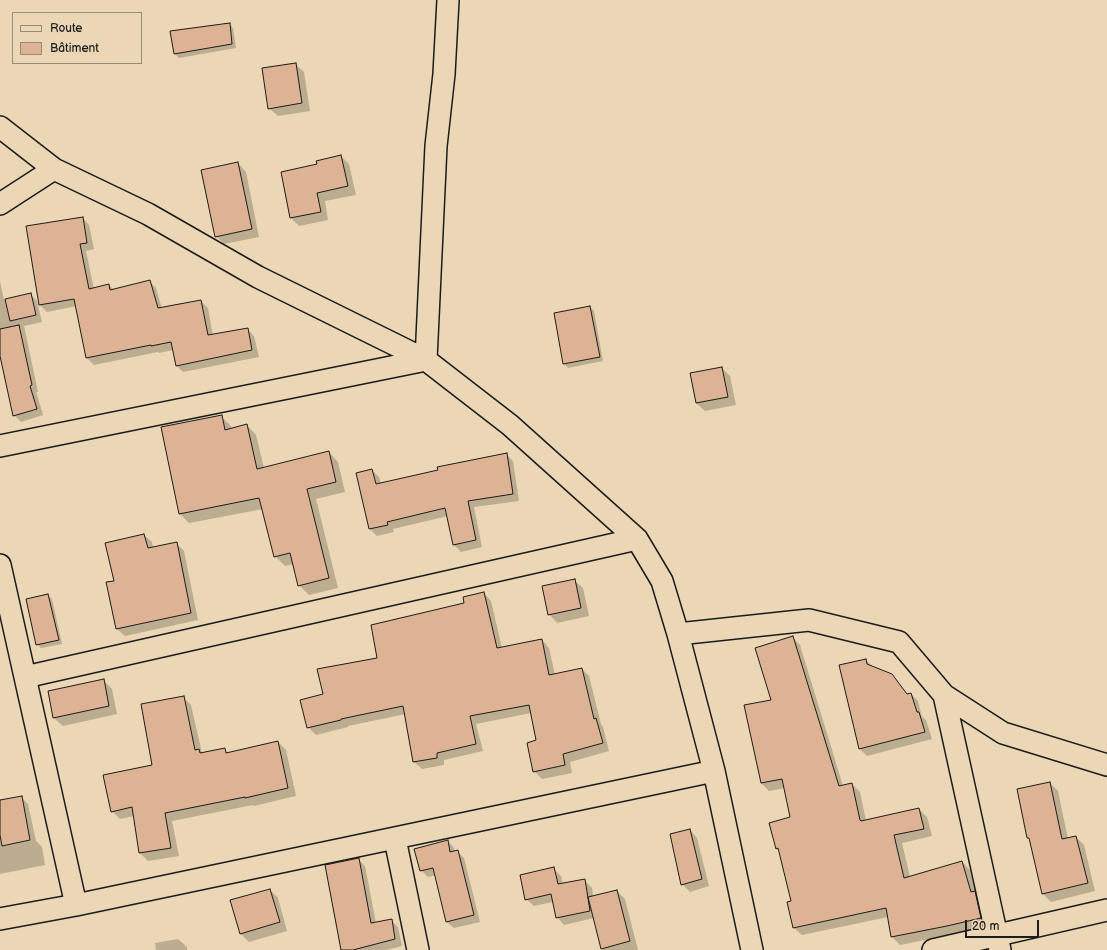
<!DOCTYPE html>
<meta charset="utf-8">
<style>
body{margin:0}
#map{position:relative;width:1107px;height:950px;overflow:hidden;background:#ebd7b5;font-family:"Balsamiq Sans",sans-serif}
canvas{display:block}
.legend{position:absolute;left:12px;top:12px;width:130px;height:52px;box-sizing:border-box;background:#ebd7b5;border:1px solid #988c78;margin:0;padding:5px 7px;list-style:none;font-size:12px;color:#1c1c1c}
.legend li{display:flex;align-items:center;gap:8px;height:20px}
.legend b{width:20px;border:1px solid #988c78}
.scale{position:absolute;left:965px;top:920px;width:74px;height:18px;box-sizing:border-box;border:2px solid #1c1c1c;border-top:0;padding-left:5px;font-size:12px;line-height:14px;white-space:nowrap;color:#1c1c1c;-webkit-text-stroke:3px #ebd7b5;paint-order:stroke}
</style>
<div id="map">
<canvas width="1107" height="950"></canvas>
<ul class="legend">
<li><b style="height:5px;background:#ebd7b5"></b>Route</li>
<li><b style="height:11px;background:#ddb394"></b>Bâtiment</li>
</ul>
<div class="scale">20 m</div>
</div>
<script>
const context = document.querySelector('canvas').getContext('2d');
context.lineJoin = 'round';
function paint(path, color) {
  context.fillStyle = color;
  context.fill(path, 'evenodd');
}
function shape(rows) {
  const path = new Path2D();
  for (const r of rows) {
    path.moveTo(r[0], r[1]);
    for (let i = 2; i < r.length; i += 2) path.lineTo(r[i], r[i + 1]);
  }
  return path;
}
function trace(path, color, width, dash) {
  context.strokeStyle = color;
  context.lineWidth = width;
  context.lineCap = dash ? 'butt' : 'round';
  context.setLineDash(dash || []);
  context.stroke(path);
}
paint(shape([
 [229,24,233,28,236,48,179,58,175,54],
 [295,64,304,72,310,111,278,116,269,108],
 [341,156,349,164,356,195,325,201,328,220,299,226,291,218,318,165],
 [238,163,246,172,259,237,224,244,216,236],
 [83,218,89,225,94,249,86,251,94,289,109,285,114,290,149,281,156,288,162,309,201,301,208,308,213,336,247,329,254,336,259,357,183,372,176,365,173,350,159,353,158,352,94,365,87,358,77,306,47,312,40,305],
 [0,281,4,300,30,294,37,301,42,322,24,326,38,392,36,392,43,415,21,422,14,415,0,351],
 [590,307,594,311,603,361,568,368,564,364],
 [722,368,730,376,736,405,705,411,696,403],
 [221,416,231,426,232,429,247,425,256,435,264,468,329,452,338,462,345,492,316,499,338,588,309,595,299,585,294,564,285,566,275,556,263,509,189,523,180,514],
 [506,454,513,461,519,501,474,507,482,547,461,552,454,545,448,516,393,529,394,532,377,536,370,529,357,474,372,470,379,477,381,484],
 [144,535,152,542,153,548,176,543,184,551,198,620,125,636,117,629,108,583,115,582],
 [574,580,583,588,589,616,557,623,549,614],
 [484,593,491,601,502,648,542,640,549,648,555,675,582,669,589,676,601,724,603,727,609,751,570,762,572,773,542,779,534,771,537,741,531,713,476,724,483,751,444,760,444,765,422,769,414,762,406,714,348,726,348,727,316,735,308,727,324,695,378,659,466,603],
 [48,595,52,599,62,644,41,648,37,644],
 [792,637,800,645,843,786,852,784,860,792,866,821,919,809,927,817,932,836,902,843,910,877,962,862,970,870,976,894,982,900,988,926,955,934,900,945,892,937,888,917,802,935,794,928,792,902,780,851,777,849,771,824,791,818,785,788,769,791,761,783,772,700],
 [866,660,873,667,891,675,908,695,911,694,918,701,922,717,926,720,932,739,867,756,860,749,840,666],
 [103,680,112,689,117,714,63,726,54,718],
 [183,697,191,705,202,753,224,749,228,753,278,742,286,750,296,796,254,806,253,805,172,821,179,856,148,861,140,853,134,816,120,819,112,811,154,765],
 [1050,783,1058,791,1068,839,1076,837,1084,845,1095,891,1051,902,1043,894,1031,840,1028,837],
 [21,797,28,804,36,841,42,847,45,865,0,874,0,801],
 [690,830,697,838,709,886,690,892,682,884],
 [448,841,454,848,455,852,457,851,464,858,480,922,454,928,447,922,436,875,428,877,421,870],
 [358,859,365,866,376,923,391,920,398,927,402,946,386,950,342,950],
 [553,868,561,876,563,884,584,880,592,888,593,897,617,891,625,899,638,950,603,950,602,948,594,918,564,925,557,917,553,902,534,906,526,899],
 [270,890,278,898,287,931,249,942,240,933],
 [178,939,187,947,187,950,156,950,155,943]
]), '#0003');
const building = shape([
 [230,23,232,44,174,54,170,31,230,23],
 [296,63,302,103,268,109,262,68,296,63],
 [341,155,348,186,317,193,321,212,290,218,281,172,317,164,316,161,341,155],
 [238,162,252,229,215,237,201,170,238,162],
 [83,217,87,243,80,244,89,289,109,284,110,290,150,280,158,308,201,300,208,335,248,328,252,350,176,366,171,342,151,346,151,345,86,358,74,299,39,305,26,226,83,217],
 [31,293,36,315,10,321,5,299,31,293],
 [590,306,600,357,563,364,554,313,590,306],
 [19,325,32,385,30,386,37,409,13,416,0,356,0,329,19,325],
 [722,367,728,397,696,403,690,373,722,367],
 [222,415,225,430,247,424,257,469,329,451,336,482,307,489,329,578,298,586,290,553,274,557,259,498,179,514,161,427,222,415],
 [507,453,513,494,468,501,476,540,453,545,445,508,387,522,388,525,369,529,356,473,372,469,376,484,438,470,437,467,507,453],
 [144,534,148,548,177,542,191,613,116,629,106,582,114,581,105,543,144,534],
 [575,579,581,608,548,615,542,586,575,579],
 [484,592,497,648,542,639,549,675,582,668,594,719,596,718,603,743,563,754,565,765,533,772,527,743,536,740,529,705,470,716,476,744,437,753,437,758,413,762,403,706,341,719,341,720,307,728,300,700,323,694,317,669,377,658,371,625,464,603,463,597,484,592],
 [48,594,59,640,36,645,26,599,48,594],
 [793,636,839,786,852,783,860,820,861,821,919,808,924,829,894,835,904,878,962,861,971,892,975,891,981,918,947,926,891,937,886,908,793,928,787,902,791,901,778,848,776,849,769,823,790,817,782,779,761,783,744,705,771,700,755,648,793,636],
 [866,659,867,664,892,674,907,694,911,693,917,712,919,712,925,732,859,749,839,665,866,659],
 [104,679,109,706,53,718,48,691,104,679],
 [184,696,195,750,199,749,200,753,225,748,226,753,278,741,288,788,245,798,245,797,165,813,171,848,139,853,132,807,111,812,103,775,152,765,141,704,184,696],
 [1050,782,1062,839,1076,836,1088,883,1042,894,1029,838,1027,838,1017,789,1050,782],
 [22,796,30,840,2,846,0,835,0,800,22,796],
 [690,829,702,879,681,885,670,834,690,829],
 [448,840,450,852,458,850,474,915,446,922,433,868,420,871,414,849,448,840],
 [359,858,371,923,392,919,395,939,353,950,341,950,325,865,359,858],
 [554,867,558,884,585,879,590,911,556,918,551,894,525,900,520,875,554,867],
 [270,889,280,922,240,934,230,900,270,889],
 [617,890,630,941,601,949,588,897,617,890]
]);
paint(building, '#ddb394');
trace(building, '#1c1c1c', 1);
const minor = shape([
 [0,127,54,169,148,214,258,277,426,360,510,425,637,539,662,581,678,634,714,771,752,950],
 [0,204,54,169],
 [0,446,426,360,436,146,444,74,448,0],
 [0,565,76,905],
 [678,634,809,620,899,642,944,695,1003,733,1107,765],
 [25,677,637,539],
 [944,695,1000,950],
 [395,839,418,950],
 [0,919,76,905,714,771],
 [933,950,1107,910]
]);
trace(minor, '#1c1c1c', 24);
trace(minor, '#ebd7b5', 21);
</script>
